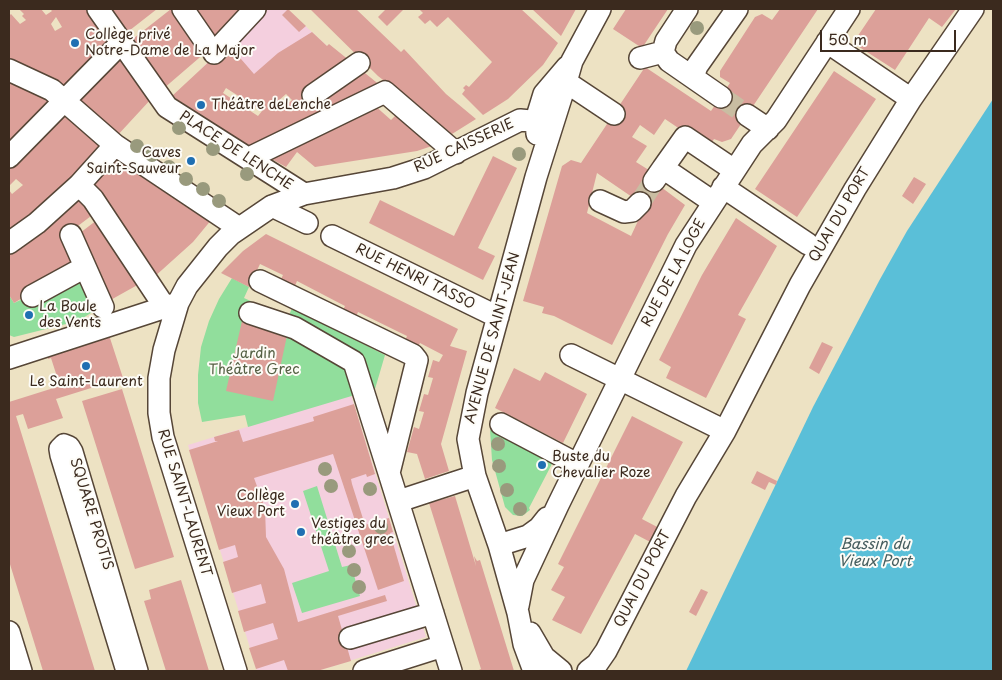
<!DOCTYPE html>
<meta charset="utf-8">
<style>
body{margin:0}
#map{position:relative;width:1002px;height:680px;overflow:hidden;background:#ede2c3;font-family:"Playpen Sans",sans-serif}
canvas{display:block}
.frame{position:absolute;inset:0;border:10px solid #3b2a1e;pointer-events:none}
.scale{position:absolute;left:820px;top:30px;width:136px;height:22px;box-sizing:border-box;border:2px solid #3b2a1e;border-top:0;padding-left:6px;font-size:15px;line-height:18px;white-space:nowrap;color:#3b2a1e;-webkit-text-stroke:4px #fdfcf7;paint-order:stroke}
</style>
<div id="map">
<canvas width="1002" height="680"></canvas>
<div class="frame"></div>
<div class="scale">50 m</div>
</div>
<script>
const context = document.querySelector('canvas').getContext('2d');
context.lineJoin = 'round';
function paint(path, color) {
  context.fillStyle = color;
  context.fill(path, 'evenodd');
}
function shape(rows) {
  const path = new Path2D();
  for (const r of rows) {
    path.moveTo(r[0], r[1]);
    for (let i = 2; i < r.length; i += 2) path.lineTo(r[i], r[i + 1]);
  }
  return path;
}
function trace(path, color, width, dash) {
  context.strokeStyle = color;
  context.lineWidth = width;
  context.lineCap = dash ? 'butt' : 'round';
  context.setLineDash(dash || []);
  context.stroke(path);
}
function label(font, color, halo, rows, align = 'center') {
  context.font = font + ' "Playpen Sans",sans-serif';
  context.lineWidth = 4;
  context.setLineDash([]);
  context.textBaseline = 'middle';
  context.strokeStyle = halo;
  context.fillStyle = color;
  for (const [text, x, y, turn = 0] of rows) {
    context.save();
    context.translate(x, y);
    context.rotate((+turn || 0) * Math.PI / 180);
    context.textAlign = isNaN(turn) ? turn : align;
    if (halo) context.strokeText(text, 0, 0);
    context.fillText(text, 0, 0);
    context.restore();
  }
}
paint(shape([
 [262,9,287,9,327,46,251,104,200,70],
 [351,395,426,637,317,671,257,671,188,445]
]), '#f4cfde');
paint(shape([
 [81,272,99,308,78,321,14,337,9,335,9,295,14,303],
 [232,278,249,287,244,298,288,318,292,308,385,355,375,389,248,427,245,415,202,422,198,403,198,375,201,347,209,321,219,299],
 [490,430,553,462,529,508,530,510,522,516,513,515,505,507,492,460],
 [317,486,342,567,351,565,360,596,302,613,292,583,329,571,303,491]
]), '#91de9c');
paint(shape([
 [993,99,993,671,686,671,813,407,879,281,907,231]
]), '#5abfd8');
paint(shape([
 [19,9,41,9,46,15,52,11,50,9,89,9,114,44,66,91,9,62,9,16,11,14,20,24,26,20,22,16,24,14],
 [56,17,62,27,55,31,51,24],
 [107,9,157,9,125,34],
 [171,9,175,9,206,52,163,89,129,42],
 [189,9,248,9,213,44],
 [288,9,306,26,299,32,282,15],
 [310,9,356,9,401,52,404,49,446,94,476,119,452,134,378,76],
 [386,9,404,9,387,26,378,17],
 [419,9,521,9,558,43,543,65,508,99,483,115,462,94,465,90,463,88,466,85,469,87,492,62,448,17,437,27,430,20,425,24,418,17,423,13],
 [532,9,576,9,561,36],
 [626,9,668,9,642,48,613,29],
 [780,9,818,9,731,139,722,142,714,139,708,148,665,119,654,135,640,125,632,137,647,146,636,162,652,172,649,178,685,205,668,234,612,345,554,316,542,313,544,307,523,301,562,166,571,160,581,163,645,67,711,111,730,83,720,77,720,71,755,17,762,14,772,20],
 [597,173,635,199,643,210,631,236,587,213],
 [876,9,956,9,942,27,929,18,895,70,853,43],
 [312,32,327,46,329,44,381,86,249,147,172,96,228,44,254,74,278,53],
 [226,88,262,111,258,116,223,93],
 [286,94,292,100,283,108,277,102],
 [118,52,152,98,116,137,73,97],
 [834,71,876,99,797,217,755,189],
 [9,79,48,96,48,102,9,143],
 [373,104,391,120,396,115,432,146,417,151,315,167,297,152,286,167,268,157],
 [64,107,108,146,9,236,9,190,12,194,23,185,16,179,9,186,9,163],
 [115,152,212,219,193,242,153,278,86,185],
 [493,156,517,168,478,248,495,256,483,280,369,223,380,200,454,236],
 [914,177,926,184,913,204,902,196],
 [79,193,95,213,66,235,80,263,14,303,9,295,9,251],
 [736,218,777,246,738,315,746,319,706,398,666,378,671,367,659,360,702,275],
 [97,220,141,283,107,302,76,236],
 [266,234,458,329,450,346,467,351,441,444,449,471,425,479,417,454,407,452,414,427,419,429,424,412,419,411,424,394,428,395,433,378,428,377,433,360,439,362,443,355,420,343,418,347,405,341,407,336,358,312,356,317,343,310,345,306,297,281,295,286,281,279,283,275,260,264,249,287,221,273,243,251],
 [242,321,288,331,273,401,226,391],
 [109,335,123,378,56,399,63,418,28,429,23,414,16,416,95,671,43,671,9,561,9,402,60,386,51,358,48,359,47,354],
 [822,342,833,347,819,374,809,368],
 [514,368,540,381,545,372,587,394,563,443,495,408],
 [122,389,174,557,135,569,82,401],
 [354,404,375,474,367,477,366,474,351,479,352,484,365,525,389,518,393,532,390,533,404,581,378,590,333,454,254,478,265,508,266,537,284,569,298,622,385,595,387,601,338,616,351,661,317,671,288,671,284,660,256,669,249,648,278,639,273,623,244,632,238,611,266,603,261,584,232,593,223,562,238,557,235,545,219,550,189,450,218,441,215,441,214,437,239,430,243,442,314,421,313,417],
 [632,416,683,442,642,519,661,529,654,544,635,534,581,634,552,620,565,597,551,590,564,567,558,564],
 [757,471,777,481,776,485,769,482,765,490,751,483],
 [455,496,476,566,474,556,477,561,480,560,514,671,477,671,481,669,429,503],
 [181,580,209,671,166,671,144,601,151,599,149,590],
 [701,589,708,592,696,616,689,612]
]), '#dca099');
trace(shape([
 [721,97,747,115],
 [640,203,654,181]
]), '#c9bda2', 21, [21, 11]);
const minor = shape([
 [98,9,167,107,304,194],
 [183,9,205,41],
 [687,9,666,41,663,52,669,61,721,97],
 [827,42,911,99],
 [214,53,255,9],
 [640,58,663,52],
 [9,70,52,90,115,145,239,228],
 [693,77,697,66,737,9],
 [566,82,614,114],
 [313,95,359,63],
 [747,115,768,129],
 [537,134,536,120,544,94,567,67],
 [9,157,121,43],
 [249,158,385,92,456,153],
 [663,168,685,137,734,170],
 [654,181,663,168,713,202],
 [79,185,93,199,164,306],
 [723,187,808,244],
 [600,201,624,212,632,211,640,203],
 [272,206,307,223],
 [71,235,103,307],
 [332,236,498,317],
 [9,243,37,223,79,185,115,145],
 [260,281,413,355,417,360,389,473,451,671],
 [32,296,85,267],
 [250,313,295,328,354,362,389,473],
 [571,355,725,431],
 [9,358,178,303],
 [501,424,577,464],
 [399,501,475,476],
 [499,545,528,536,539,528,547,518],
 [518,606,523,580,558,505,686,245,752,144,776,120,849,9],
 [9,632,21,671],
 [530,633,544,657,561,671],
 [350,638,433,613],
 [127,671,61,455,60,449,64,445,69,447,72,452,137,671],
 [236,671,163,437,159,413,159,378,164,350,178,303,187,286,218,247,231,234,272,206,304,194,393,178,424,168,520,120,553,123],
 [364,671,443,646],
 [534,671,524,644,518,613,499,545,475,476,468,439,477,393,536,177,566,82,572,61,600,9],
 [588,671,597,664,606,651,686,496,725,431,800,285,855,189,911,99,973,9]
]);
trace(minor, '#564637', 24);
trace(minor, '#fff', 21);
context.fillStyle = '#999a7d';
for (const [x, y] of [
 [697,28],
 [179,128],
 [137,146],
 [213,149],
 [519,154],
 [152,155],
 [169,167],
 [247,174],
 [186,179],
 [203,189],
 [219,201],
 [498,444],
 [499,466],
 [325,469],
 [331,486],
 [370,489],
 [507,490],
 [520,509],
 [381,527],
 [349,551],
 [354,570],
 [359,587]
]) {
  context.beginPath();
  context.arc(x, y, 7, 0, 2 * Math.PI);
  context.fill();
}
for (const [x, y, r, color] of [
 [75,43,5,"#1f6fb2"],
 [201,105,5,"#1f6fb2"],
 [191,161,5,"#1f6fb2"],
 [29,315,5,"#1f6fb2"],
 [86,366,5,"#1f6fb2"],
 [542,465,5,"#1f6fb2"],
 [295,504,5,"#1f6fb2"],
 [301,532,5,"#1f6fb2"]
]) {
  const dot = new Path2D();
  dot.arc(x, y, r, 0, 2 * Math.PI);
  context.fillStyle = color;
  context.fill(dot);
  trace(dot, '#fdfcf7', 2);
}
label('14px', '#3b2a1e', '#fdfcf7', [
 ["Collège privé",85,35],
 ["Notre-Dame de La Major",85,51],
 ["Théâtre deLenche",211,105],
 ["Caves",181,153,"right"],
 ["Saint-Sauveur",181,169,"right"],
 ["La Boule",39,307],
 ["des Vents",39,323],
 ["Le Saint-Laurent",86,382,"center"],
 ["Buste du",552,457],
 ["Chevalier Roze",552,473],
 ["Collège",285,496,"right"],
 ["Vieux Port",285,512,"right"],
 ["Vestiges du",311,524],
 ["théâtre grec",311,540]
], 'left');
label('14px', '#3b2a1e', '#fdfcf7', [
 ["RUE CAISSERIE",464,146,-25],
 ["PLACE DE LENCHE",236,151,33],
 ["QUAI DU PORT",840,215,-60],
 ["RUE DE LA LOGE",674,273,-62],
 ["RUE HENRI TASSO",415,277,26],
 ["AVENUE DE SAINT-JEAN",493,338,-75],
 ["RUE SAINT-LAURENT",184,503,73],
 ["SQUARE PROTIS",91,514,73],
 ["QUAI DU PORT",643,579,-63]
]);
label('14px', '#556044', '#fdfcf7', [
 ["Jardin",254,354],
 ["Théâtre Grec",254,370]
]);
label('italic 15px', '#465e5f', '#fdfcf7', [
 ["Bassin du",875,545],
 ["Vieux Port",875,562]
]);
</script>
